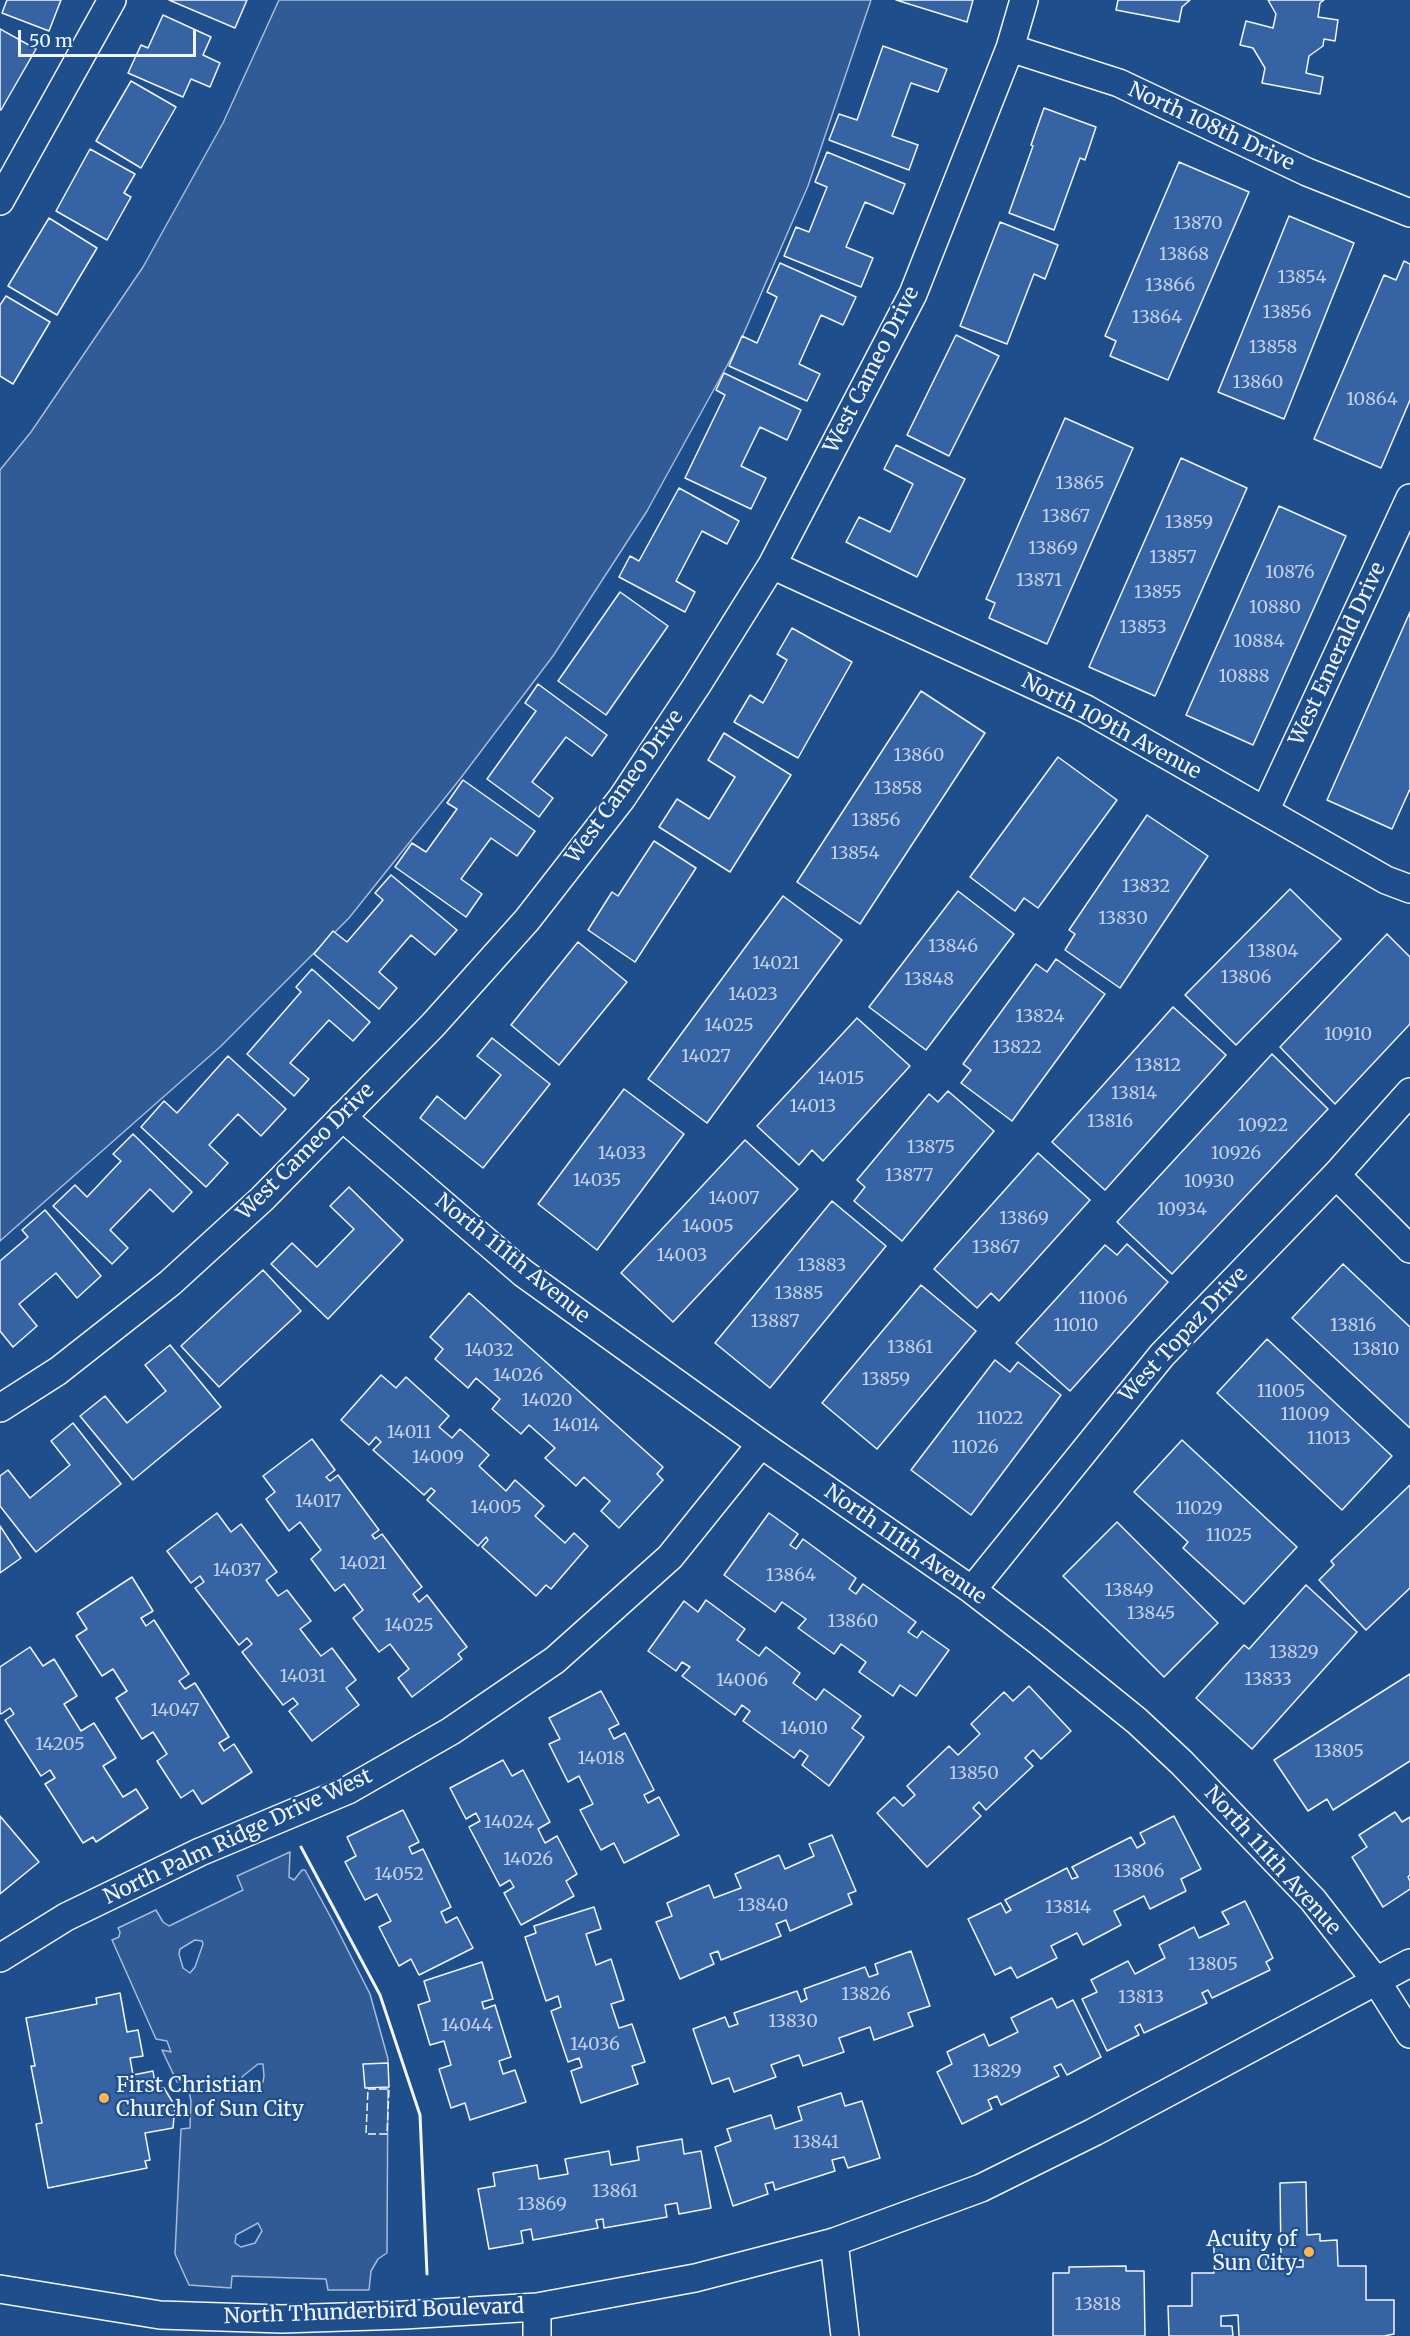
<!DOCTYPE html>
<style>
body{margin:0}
#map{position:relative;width:1410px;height:2336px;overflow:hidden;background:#1f4e8c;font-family:Merriweather,serif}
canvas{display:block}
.scale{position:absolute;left:18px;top:30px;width:178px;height:27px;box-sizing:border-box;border:3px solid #f2f6ff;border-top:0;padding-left:8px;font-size:18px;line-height:21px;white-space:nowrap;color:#f2f6ff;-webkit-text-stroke:4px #1f4e8c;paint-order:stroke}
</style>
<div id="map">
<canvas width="1410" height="2336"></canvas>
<div class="scale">50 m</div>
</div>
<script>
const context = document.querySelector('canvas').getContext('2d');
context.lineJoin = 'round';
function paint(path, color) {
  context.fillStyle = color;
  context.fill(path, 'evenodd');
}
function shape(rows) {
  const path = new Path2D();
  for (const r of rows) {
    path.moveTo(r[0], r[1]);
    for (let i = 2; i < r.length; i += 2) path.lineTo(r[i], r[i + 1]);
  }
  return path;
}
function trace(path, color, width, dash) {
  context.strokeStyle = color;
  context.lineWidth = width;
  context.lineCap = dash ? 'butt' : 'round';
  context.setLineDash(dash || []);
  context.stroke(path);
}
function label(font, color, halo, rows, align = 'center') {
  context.font = font + ' Merriweather,serif';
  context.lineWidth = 4.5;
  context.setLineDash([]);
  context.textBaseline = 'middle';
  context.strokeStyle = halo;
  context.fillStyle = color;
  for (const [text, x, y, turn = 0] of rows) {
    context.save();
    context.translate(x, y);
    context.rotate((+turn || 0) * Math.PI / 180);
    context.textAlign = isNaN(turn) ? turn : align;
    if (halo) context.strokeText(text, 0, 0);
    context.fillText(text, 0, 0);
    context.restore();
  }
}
const built = shape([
 [279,0,871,0,808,186,740,342,647,511,553,656,460,779,349,918,220,1047,0,1241,0,470,31,432,143,267,223,123,279,0],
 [290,1852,289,1877,294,1880,302,1870,305,1870,335,1925,370,1994,388,2059,387,2253,378,2259,371,2271,369,2290,328,2290,326,2279,232,2276,231,2288,189,2285,175,2254,181,2129,190,2128,191,2101,188,2087,185,2081,177,2082,162,2050,171,2052,167,2041,156,2039,112,1940,119,1937,120,1932,118,1928,156,1910,163,1922,169,1926,243,1890,237,1876,290,1852],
 [195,1940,202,1941,203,1944,195,1967,190,1973,183,1968,179,1954,180,1949,195,1940],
 [258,2064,263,2064,264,2076,263,2082,240,2091,239,2085,243,2076,258,2064],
 [258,2223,262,2231,255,2243,241,2247,235,2243,236,2235,258,2223]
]);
paint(built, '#305b95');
trace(built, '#a8bbd7', 1.5);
const building = shape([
 [7,0,61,0,49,31,2,13,7,0],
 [169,0,247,0,235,28,169,0],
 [896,0,973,0,967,22,896,0],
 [1118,0,1190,0,1182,7,1179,22,1116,10,1118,0],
 [1268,0,1324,0,1320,3,1318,17,1338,20,1335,41,1324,39,1323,46,1309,56,1306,73,1323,77,1320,94,1262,83,1265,68,1253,48,1240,45,1246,21,1273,28,1276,14,1268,0],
 [163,15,211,37,203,55,220,63,210,87,191,79,183,97,128,73,141,45,148,48,163,15],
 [0,29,36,49,1,110,0,110,0,29],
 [883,46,947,69,938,92,911,83,892,136,918,145,909,170,829,140,839,114,857,120,883,46],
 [131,81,176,107,141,168,96,141,131,81],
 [1044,108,1096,127,1085,160,1080,158,1054,230,1009,213,1033,146,1031,145,1044,108],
 [90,149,135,174,124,193,131,197,107,240,56,211,90,149],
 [827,152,905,184,893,214,865,202,846,247,873,258,861,287,784,256,796,227,809,232,827,187,815,182,827,152],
 [1179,162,1249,192,1168,380,1110,356,1116,341,1105,336,1179,162],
 [1289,216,1354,243,1284,419,1218,392,1289,216],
 [49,218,97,248,57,315,8,286,49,218],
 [1000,222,1058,245,1045,279,1034,274,1007,344,960,326,1000,222],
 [1404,261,1410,264,1410,400,1381,468,1314,439,1384,275,1396,280,1404,261],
 [780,263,856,297,843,325,821,315,799,364,820,374,807,401,729,366,742,336,757,343,777,297,767,292,780,263],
 [6,296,50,322,13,384,0,376,0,305,6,296],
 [956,335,999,356,949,456,907,435,956,335],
 [724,373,801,410,787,440,760,427,741,466,766,478,751,509,685,478,725,395,716,390,724,373],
 [1065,418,1133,448,1047,644,989,618,995,603,986,599,1065,418],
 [896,445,965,479,917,577,846,542,859,517,890,532,913,484,884,469,896,445],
 [1181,458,1247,488,1155,696,1089,667,1181,458],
 [679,488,739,521,727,544,702,531,676,581,695,592,685,612,619,577,630,556,639,561,679,488],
 [1279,506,1346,536,1253,745,1186,715,1279,506],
 [620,592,668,626,606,715,558,681,620,592],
 [1410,612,1410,789,1392,829,1327,800,1410,612],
 [792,628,852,662,798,758,734,722,750,695,763,703,787,660,777,654,792,628],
 [538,684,607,735,592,756,566,737,532,782,553,798,539,817,487,779,536,711,525,703,538,684],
 [921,691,985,733,860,924,797,882,921,691],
 [724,733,791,775,730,872,659,827,677,799,709,819,735,777,708,760,724,733],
 [1058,757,1117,800,1038,908,1024,898,1015,911,970,877,1058,757],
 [463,780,535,831,517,856,491,838,461,879,482,894,466,917,395,867,412,843,426,852,457,809,447,803,463,780],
 [1147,815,1208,856,1120,988,1065,950,1075,934,1069,930,1147,815],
 [654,841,696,868,635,962,588,930,612,892,618,896,654,841],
 [391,875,457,930,435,955,411,935,379,972,397,988,379,1009,314,954,333,931,347,942,383,900,375,893,391,875],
 [1290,889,1341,939,1236,1045,1185,995,1290,889],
 [958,891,1014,934,926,1050,869,1007,958,891],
 [783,896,842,940,707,1123,648,1079,783,896],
 [1387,934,1410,957,1410,1024,1335,1104,1280,1047,1387,934],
 [578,942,627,982,559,1065,511,1025,578,942],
 [1056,959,1105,994,1012,1121,961,1083,971,1070,963,1064,1036,964,1047,972,1056,959],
 [312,969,370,1022,353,1041,329,1020,290,1063,309,1079,294,1096,247,1054,301,992,296,987,312,969],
 [1173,1007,1226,1055,1105,1190,1052,1142,1173,1007],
 [857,1018,910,1066,823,1161,812,1150,799,1165,757,1126,857,1018],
 [492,1038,550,1084,483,1168,420,1118,437,1096,465,1119,501,1075,477,1056,492,1038],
 [1272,1054,1328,1109,1172,1274,1117,1222,1272,1054],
 [228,1056,286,1109,261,1136,238,1114,209,1145,228,1163,206,1187,141,1127,164,1101,177,1113,228,1056],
 [624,1089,684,1134,597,1250,538,1204,624,1089],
 [948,1091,994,1131,902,1241,854,1201,865,1187,857,1180,929,1094,938,1102,948,1091],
 [133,1134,192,1192,173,1212,150,1189,110,1230,128,1248,112,1264,53,1206,75,1185,87,1197,121,1161,113,1154,133,1134],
 [745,1140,798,1189,673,1322,621,1273,745,1140],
 [1038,1153,1090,1200,999,1301,991,1293,977,1308,934,1269,1038,1153],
 [349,1187,403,1240,328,1319,271,1264,292,1243,317,1267,354,1229,330,1206,349,1187],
 [832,1201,886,1246,770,1388,715,1343,832,1201],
 [45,1210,101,1276,77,1298,56,1273,19,1304,37,1326,13,1347,0,1331,0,1261,28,1237,22,1230,45,1210],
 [1127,1244,1168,1282,1070,1391,1016,1343,1105,1245,1117,1255,1127,1244],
 [1343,1264,1410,1327,1410,1428,1292,1318,1343,1264],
 [263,1270,301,1311,219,1387,181,1346,263,1270],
 [921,1285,976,1331,877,1449,822,1403,921,1285],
 [469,1293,663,1467,657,1474,663,1480,619,1528,601,1511,610,1501,584,1477,576,1486,545,1458,555,1448,529,1425,521,1434,492,1409,500,1399,476,1378,468,1388,435,1359,443,1349,430,1337,469,1293],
 [1267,1339,1392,1456,1342,1510,1217,1393,1267,1339],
 [170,1345,221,1407,133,1480,80,1416,105,1396,127,1423,166,1391,145,1365,170,1345],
 [995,1360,1010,1372,1018,1362,1061,1395,971,1515,911,1470,995,1360],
 [381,1375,396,1388,406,1377,449,1416,439,1427,452,1438,460,1429,489,1455,479,1466,506,1491,515,1480,544,1506,535,1516,565,1543,574,1533,588,1546,551,1589,546,1585,536,1596,482,1547,488,1540,486,1537,478,1546,427,1500,435,1491,431,1488,424,1495,373,1450,381,1442,376,1437,369,1445,341,1420,381,1375],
 [73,1423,121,1484,36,1552,0,1506,0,1476,8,1470,30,1498,70,1465,51,1441,73,1423],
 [312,1439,335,1470,326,1477,330,1481,338,1475,379,1530,372,1535,375,1539,382,1534,422,1587,413,1594,419,1602,427,1595,467,1647,458,1654,462,1659,412,1697,398,1678,409,1669,390,1644,379,1652,353,1618,363,1610,344,1584,335,1591,311,1559,321,1550,300,1522,289,1531,266,1499,275,1492,263,1476,312,1439],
 [1182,1440,1297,1547,1244,1604,1183,1548,1188,1542,1134,1492,1182,1440],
 [1410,1485,1410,1588,1366,1630,1319,1580,1334,1565,1331,1561,1410,1485],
 [217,1513,231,1532,241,1524,277,1572,266,1580,278,1596,287,1590,311,1621,300,1629,321,1656,332,1648,356,1680,346,1688,359,1705,312,1741,289,1711,298,1704,293,1698,283,1705,242,1652,252,1644,247,1638,239,1645,195,1588,204,1582,200,1576,191,1583,167,1551,217,1513],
 [769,1513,798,1534,790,1545,796,1549,803,1539,856,1578,849,1589,856,1594,863,1584,916,1622,908,1632,917,1638,922,1631,949,1650,916,1696,900,1685,893,1696,859,1672,866,1662,841,1644,834,1654,798,1628,806,1619,782,1602,775,1612,724,1575,769,1513],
 [1117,1522,1218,1623,1164,1677,1063,1576,1117,1522],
 [0,1526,21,1558,0,1573,0,1526],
 [132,1577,153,1611,141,1618,146,1626,154,1620,189,1674,179,1681,185,1689,195,1683,229,1737,219,1743,224,1751,234,1744,252,1772,202,1804,193,1790,181,1798,157,1761,167,1754,153,1732,142,1739,116,1698,127,1691,113,1669,102,1676,76,1636,87,1629,77,1613,132,1577],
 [1306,1585,1357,1632,1252,1749,1196,1698,1244,1645,1249,1649,1306,1585],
 [706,1600,745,1629,737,1640,759,1656,766,1647,800,1673,793,1683,816,1700,824,1689,861,1716,852,1728,864,1737,829,1786,802,1765,808,1756,800,1750,794,1758,743,1721,750,1711,742,1705,735,1715,682,1676,690,1667,682,1662,676,1671,648,1651,684,1601,698,1612,706,1600],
 [30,1647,43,1666,54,1659,77,1696,64,1704,81,1731,94,1723,116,1758,103,1766,123,1797,136,1789,148,1808,96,1842,93,1837,83,1843,45,1784,55,1778,50,1770,41,1776,5,1720,14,1714,10,1708,1,1714,0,1713,0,1667,30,1647],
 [1410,1674,1410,1761,1333,1810,1327,1799,1308,1811,1274,1760,1410,1674],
 [1029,1686,1071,1731,1041,1759,1033,1750,1025,1758,1033,1766,986,1810,979,1802,973,1808,981,1816,927,1867,877,1813,894,1797,903,1806,915,1795,907,1786,949,1746,958,1755,980,1734,971,1724,1004,1692,1013,1701,1029,1686],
 [601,1691,619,1724,609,1729,614,1739,625,1733,654,1790,644,1795,648,1803,659,1797,679,1835,624,1863,614,1843,601,1850,580,1810,593,1804,579,1776,568,1782,549,1744,560,1739,549,1718,601,1691],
 [503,1760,512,1776,523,1770,550,1822,538,1829,545,1843,557,1836,577,1874,566,1881,574,1896,521,1925,504,1893,514,1887,510,1880,500,1886,469,1827,480,1821,476,1813,466,1819,450,1788,503,1760],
 [403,1810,419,1842,409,1847,412,1854,423,1849,451,1907,441,1912,446,1923,457,1917,473,1948,419,1975,411,1959,399,1966,379,1927,391,1921,377,1894,365,1900,345,1862,356,1856,347,1837,403,1810],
 [1395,1812,1402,1822,1410,1817,1410,1875,1408,1877,1410,1881,1410,1889,1383,1907,1352,1857,1367,1847,1359,1835,1395,1812],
 [0,1816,39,1862,0,1894,0,1816],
 [1174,1816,1201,1869,1181,1879,1186,1891,1150,1909,1144,1896,1114,1911,1121,1925,1083,1945,1077,1933,1051,1946,1057,1958,1017,1978,1011,1967,995,1975,968,1919,1001,1903,1006,1913,1011,1910,1005,1900,1067,1868,1072,1879,1078,1877,1072,1867,1131,1837,1137,1848,1145,1843,1140,1833,1174,1816],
 [832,1835,856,1891,848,1894,852,1904,790,1931,786,1920,776,1924,781,1936,721,1960,718,1951,710,1954,714,1964,680,1979,656,1922,672,1916,667,1903,709,1885,714,1898,741,1888,735,1874,779,1855,785,1869,814,1856,809,1844,832,1835],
 [1245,1901,1273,1958,1266,1962,1270,1970,1212,1998,1208,1990,1202,1993,1207,2003,1144,2033,1140,2024,1135,2027,1139,2035,1107,2051,1082,1999,1097,1992,1091,1980,1128,1961,1135,1974,1165,1958,1159,1945,1194,1927,1199,1938,1229,1924,1222,1912,1245,1901],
 [594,1907,601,1929,586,1934,596,1965,611,1959,624,2000,611,2004,619,2028,632,2024,645,2062,632,2066,638,2084,581,2103,571,2071,582,2067,579,2058,568,2062,551,2011,561,2007,558,1996,546,2001,525,1937,536,1933,534,1926,594,1907],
 [911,1951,930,2006,908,2013,913,2026,874,2040,870,2027,839,2038,844,2052,803,2066,799,2055,771,2065,776,2077,734,2092,729,2078,712,2084,693,2029,725,2017,729,2027,738,2024,734,2013,797,1991,801,2002,807,1999,804,1989,865,1967,869,1977,878,1974,875,1964,911,1951],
 [482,1962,493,1999,482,2002,484,2009,495,2005,511,2057,499,2061,503,2074,515,2070,526,2102,470,2120,465,2103,451,2108,439,2069,451,2065,444,2041,430,2045,418,2005,430,2001,424,1981,482,1962],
 [120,1993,127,2032,138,2030,143,2056,130,2058,133,2075,153,2071,156,2089,164,2088,175,2106,173,2128,145,2133,150,2160,145,2161,147,2168,48,2188,36,2124,42,2123,31,2066,35,2066,26,2018,97,2004,96,1998,120,1993],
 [1052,1998,1057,2008,1073,2000,1101,2057,1067,2075,1061,2064,1054,2067,1059,2076,1001,2105,997,2096,988,2100,992,2109,962,2124,937,2072,952,2064,947,2052,984,2034,989,2046,1018,2032,1011,2018,1052,1998],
 [388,2063,389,2087,365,2088,363,2064,388,2063],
 [841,2093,845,2106,862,2101,880,2158,848,2168,844,2157,832,2160,835,2171,775,2190,773,2182,765,2184,768,2194,733,2206,715,2147,731,2141,727,2129,771,2115,775,2129,802,2120,798,2107,841,2093],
 [682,2139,684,2154,701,2151,711,2208,679,2214,677,2203,665,2205,667,2217,604,2228,603,2219,596,2220,598,2228,533,2240,531,2229,521,2231,523,2243,489,2249,478,2189,495,2186,493,2173,537,2165,539,2179,568,2174,565,2159,609,2151,611,2165,639,2160,637,2147,682,2139],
 [1306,2182,1307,2235,1320,2234,1320,2241,1337,2240,1338,2266,1366,2266,1366,2300,1394,2300,1394,2334,1384,2336,1239,2336,1238,2315,1221,2316,1221,2326,1232,2326,1233,2336,1169,2336,1168,2306,1192,2306,1192,2273,1214,2273,1214,2243,1266,2243,1266,2267,1303,2267,1303,2260,1281,2261,1280,2183,1306,2182],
 [1126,2266,1126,2271,1144,2271,1145,2336,1053,2336,1053,2273,1069,2273,1069,2267,1126,2266]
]);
paint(building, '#3563a3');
trace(building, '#f2f6ff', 1.5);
const minor = shape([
 [1010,48,1119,83,1307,172,1410,213],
 [0,201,112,0],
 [772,565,1086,709,1386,880,1410,889],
 [1265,811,1410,498],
 [342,1117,523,1273,761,1444,972,1590,1037,1640,1137,1721,1182,1763,1313,1900,1377,1982,1410,2034],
 [1336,1175,1410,1249],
 [0,1408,58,1371,170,1283,262,1199,433,1025,527,920,622,798,697,685,772,565,913,294,1010,48,1024,0],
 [972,1590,1162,1355,1336,1175,1410,1092],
 [0,1958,66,1917,200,1852,348,1790,451,1731,555,1660,670,1557,761,1444],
 [834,2242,845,2336],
 [0,2289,160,2315,282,2319,404,2315,537,2307,695,2278,834,2242,981,2188,1094,2132,1410,1963],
 [537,2336,537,2307]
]);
trace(minor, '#f2f6ff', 30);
trace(minor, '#1f4e8c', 27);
trace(shape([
 [368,2089,389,2089,387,2134,366,2134,368,2089]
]), '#f2f6ff', 1.5, [8, 3]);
trace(shape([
 [301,1847,380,1995,420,2115,427,2274]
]), '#f2f6ff', 3);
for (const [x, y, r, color] of [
 [104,2098,6,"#ffb74d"],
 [1309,2252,6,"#ffb74d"]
]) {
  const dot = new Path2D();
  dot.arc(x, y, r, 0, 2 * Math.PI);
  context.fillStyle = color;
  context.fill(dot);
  trace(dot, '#1f4e8c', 2);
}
label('18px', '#c3d1e8', null, [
 ["13870",1198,224],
 ["13868",1184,255],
 ["13854",1302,278],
 ["13866",1170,286],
 ["13856",1287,313],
 ["13864",1157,318],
 ["13858",1273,348],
 ["13860",1258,383],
 ["10864",1372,400],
 ["13865",1080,484],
 ["13867",1066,517],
 ["13859",1189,523],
 ["13869",1053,549],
 ["13857",1173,558],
 ["10876",1290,573],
 ["13871",1039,581],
 ["13855",1158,593],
 ["10880",1275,608],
 ["13853",1143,628],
 ["10884",1259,642],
 ["10888",1244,677],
 ["13860",919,756],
 ["13858",898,789],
 ["13856",876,821],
 ["13854",855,854],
 ["13832",1146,887],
 ["13830",1123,919],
 ["13846",953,947],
 ["13804",1273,952],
 ["14021",776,964],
 ["13806",1246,978],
 ["13848",929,980],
 ["14023",753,995],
 ["13824",1040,1017],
 ["14025",729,1026],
 ["10910",1348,1035],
 ["13822",1017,1048],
 ["14027",706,1057],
 ["13812",1158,1066],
 ["14015",841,1079],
 ["13814",1134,1094],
 ["14013",813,1107],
 ["13816",1110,1122],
 ["10922",1263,1126],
 ["13875",931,1148],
 ["14033",622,1154],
 ["10926",1236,1154],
 ["13877",909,1176],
 ["14035",597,1181],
 ["10930",1209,1182],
 ["14007",734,1199],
 ["10934",1182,1210],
 ["13869",1024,1219],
 ["14005",708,1227],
 ["13867",996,1248],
 ["14003",682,1256],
 ["13883",822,1266],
 ["13885",799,1294],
 ["11006",1103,1299],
 ["13887",775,1322],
 ["11010",1076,1326],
 ["13816",1353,1326],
 ["13861",910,1348],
 ["13810",1376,1350],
 ["14032",489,1351],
 ["14026",518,1376],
 ["13859",886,1380],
 ["11005",1281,1392],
 ["14020",547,1401],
 ["11009",1305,1415],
 ["11022",1000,1419],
 ["14014",576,1426],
 ["14011",409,1433],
 ["11013",1329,1439],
 ["11026",975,1448],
 ["14009",438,1458],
 ["14017",318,1502],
 ["14005",496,1508],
 ["11029",1199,1509],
 ["11025",1229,1536],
 ["14021",363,1564],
 ["14037",237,1571],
 ["13864",791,1576],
 ["13849",1129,1591],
 ["13845",1151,1614],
 ["13860",853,1622],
 ["14025",409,1626],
 ["13829",1294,1653],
 ["14031",303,1677],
 ["13833",1268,1680],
 ["14006",742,1681],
 ["14047",175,1711],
 ["14010",804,1729],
 ["14205",60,1745],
 ["13805",1339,1752],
 ["14018",601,1759],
 ["13850",974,1774],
 ["14024",509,1823],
 ["14026",528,1860],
 ["13806",1139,1872],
 ["14052",399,1875],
 ["13840",763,1906],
 ["13814",1068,1908],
 ["13805",1213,1965],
 ["13826",866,1995],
 ["13813",1141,1998],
 ["13830",793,2022],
 ["14044",467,2026],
 ["14036",595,2045],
 ["13829",997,2072],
 ["13841",816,2143],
 ["13861",615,2192],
 ["13869",542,2205],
 ["13818",1098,2305]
]);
label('21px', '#f2f6ff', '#1f4e8c', [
 ["North 108th Drive",1211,127,25],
 ["West Cameo Drive",872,370,-63],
 ["West Emerald Drive",1338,654,-65],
 ["North 109th Avenue",1111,727,28],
 ["West Cameo Drive",625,787,-54],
 ["West Cameo Drive",306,1152,-45],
 ["North 111th Avenue",512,1259,39],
 ["West Topaz Drive",1184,1335,-47],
 ["North 111th Avenue",905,1545,35],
 ["North Palm Ridge Drive West",238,1837,-25],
 ["North 111th Avenue",1272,1861,48],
 ["North Thunderbird Boulevard",374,2312,-2]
]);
label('21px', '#f2f6ff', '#1f4e8c', [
 ["First Christian",116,2086],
 ["Church of Sun City",116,2110],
 ["Acuity of",1297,2240,"right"],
 ["Sun City",1297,2264,"right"]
], 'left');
</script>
